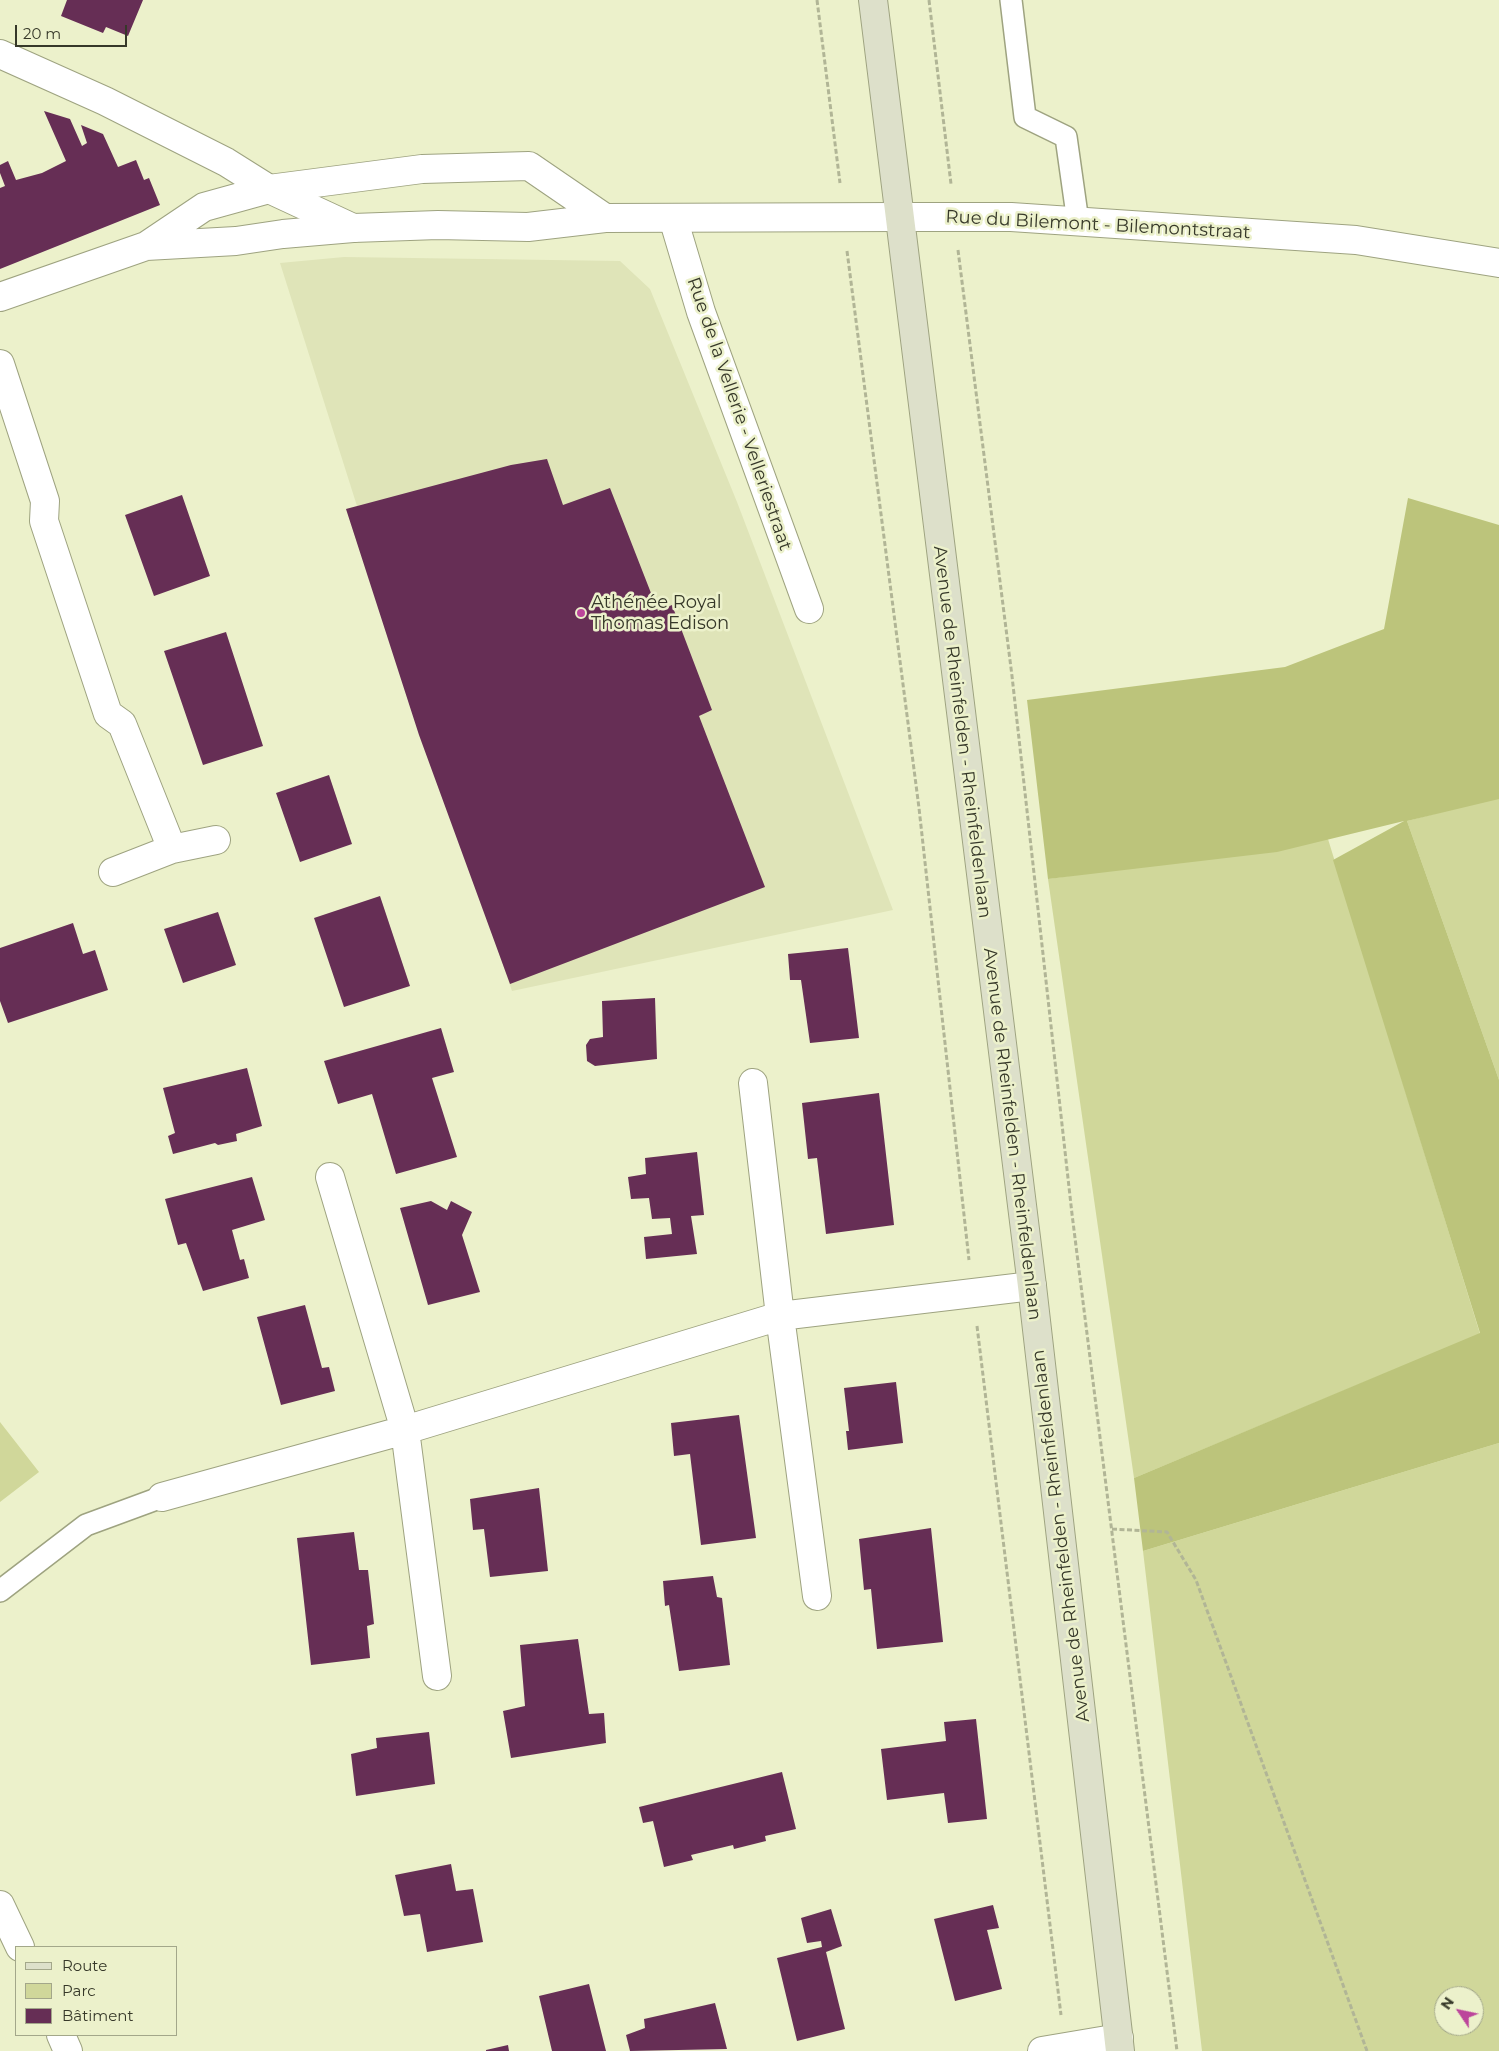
<!DOCTYPE html>
<meta charset="utf-8">
<style>
body{margin:0}
#map{position:relative;width:1499px;height:2051px;overflow:hidden;background:#ecf1cb;font-family:Montserrat,sans-serif}
canvas{display:block}
.legend{position:absolute;left:15px;top:1946px;width:162px;height:90px;box-sizing:border-box;background:#ecf1cb;border:1px solid #a3a78a;margin:0;padding:6px 9px;list-style:none;font-size:15px;color:#363829}
.legend li{display:flex;align-items:center;gap:10px;height:25px}
.legend b{width:25px;border:1px solid #a3a78a}
.north{position:absolute;left:1434px;top:1986px;width:50px;height:50px;box-sizing:border-box;background:#ecf1cb;border:1px solid #a3a78a;border-radius:50%;rotate:304deg;font-size:14px;font-weight:700;line-height:20px;text-align:center;color:#363829}
.north::after{content:'';display:block;margin:auto;width:18px;height:22px;background:#bc459b;clip-path:polygon(50% 0,100% 100%,50% 72%,0 100%)}
.scale{position:absolute;left:15px;top:25px;width:112px;height:22px;box-sizing:border-box;border:2px solid #363829;border-top:0;padding-left:6px;font-size:15px;line-height:18px;white-space:nowrap;color:#363829;-webkit-text-stroke:4px #ecf1cb;paint-order:stroke}
</style>
<div id="map">
<canvas width="1499" height="2051"></canvas>
<ul class="legend">
<li><b style="height:6px;background:#dde0ca"></b>Route</li>
<li><b style="height:14px;background:#d0d79a"></b>Parc</li>
<li><b style="height:14px;background:#662e55"></b>Bâtiment</li>
</ul>
<div class="north">N</div>
<div class="scale">20 m</div>
</div>
<script>
const context = document.querySelector('canvas').getContext('2d');
context.lineJoin = 'round';
function paint(path, color) {
  context.fillStyle = color;
  context.fill(path, 'evenodd');
}
function shape(rows) {
  const path = new Path2D();
  for (const r of rows) {
    path.moveTo(r[0], r[1]);
    for (let i = 2; i < r.length; i += 2) path.lineTo(r[i], r[i + 1]);
  }
  return path;
}
function trace(path, color, width, dash) {
  context.strokeStyle = color;
  context.lineWidth = width;
  context.lineCap = dash ? 'butt' : 'round';
  context.setLineDash(dash || []);
  context.stroke(path);
}
function label(font, color, halo, rows, align = 'center') {
  context.font = font + ' Montserrat,sans-serif';
  context.lineWidth = 5;
  context.setLineDash([]);
  context.textBaseline = 'middle';
  context.strokeStyle = halo;
  context.fillStyle = color;
  for (const [text, x, y, turn = 0] of rows) {
    context.save();
    context.translate(x, y);
    context.rotate((+turn || 0) * Math.PI / 180);
    context.textAlign = isNaN(turn) ? turn : align;
    if (halo) context.strokeText(text, 0, 0);
    context.fillText(text, 0, 0);
    context.restore();
  }
}
paint(shape([
 [344,257,620,261,650,289,737,502,893,910,512,991,346,509,357,506,280,263]
]), '#dfe4b8');
paint(shape([
 [1499,797,1499,1080,1407,821],
 [1328,839,1480,1334,1134,1478,1048,879],
 [0,1422,39,1472,0,1502],
 [1499,1443,1499,2051,1202,2051,1143,1551],
 [1444,1996,1474,1996,1474,2026,1444,2026]
]), '#d0d79a');
paint(shape([
 [1408,498,1499,525,1499,799,1407,821,1499,1080,1499,1443,1143,1551,1134,1478,1480,1333,1333,860,1404,821,1277,852,1048,879,1027,700,1285,667,1384,629]
]), '#bcc47b');
paint(shape([
 [67,0,143,0,128,36,106,27,103,33,61,16],
 [44,111,70,119,82,146,87,143,81,125,103,134,118,167,136,160,144,180,149,178,160,205,0,269,0,188,5,186,0,173,0,165,8,161,16,180,42,173,66,161],
 [547,459,563,505,610,488,658,611,672,605,712,710,699,716,765,887,510,984,419,735,346,509,511,465],
 [182,495,210,576,154,596,125,515],
 [226,632,263,746,203,765,164,651],
 [329,775,352,844,300,862,276,793],
 [380,896,410,986,344,1007,314,918],
 [218,912,236,965,183,983,164,929],
 [73,923,83,954,95,950,108,990,8,1023,0,1001,0,948],
 [848,948,859,1038,810,1043,801,980,790,980,788,954],
 [655,998,657,1059,595,1066,587,1061,586,1045,590,1039,603,1037,602,1001],
 [441,1028,454,1072,432,1078,457,1157,396,1174,372,1094,338,1104,324,1061],
 [247,1068,262,1126,236,1134,237,1141,218,1145,215,1143,173,1154,168,1136,175,1133,163,1088],
 [879,1093,894,1225,826,1234,817,1158,808,1159,802,1103],
 [697,1152,704,1215,691,1216,697,1254,646,1259,644,1237,672,1234,670,1218,652,1219,649,1198,631,1199,628,1177,646,1174,645,1158],
 [252,1177,265,1220,232,1230,240,1260,244,1259,249,1278,203,1291,186,1243,178,1245,165,1199],
 [431,1201,447,1210,451,1201,472,1212,462,1235,480,1292,428,1305,400,1208],
 [305,1305,322,1368,329,1367,335,1391,281,1405,257,1317],
 [896,1382,903,1443,848,1450,846,1431,849,1431,844,1388],
 [739,1415,756,1538,701,1545,690,1454,674,1456,671,1423],
 [539,1488,548,1571,490,1577,484,1529,473,1530,470,1499],
 [931,1528,943,1642,877,1649,871,1589,864,1590,859,1539],
 [354,1532,359,1570,368,1570,374,1624,367,1626,370,1658,311,1665,297,1538],
 [713,1576,717,1597,722,1598,730,1665,679,1671,669,1605,665,1606,663,1581],
 [578,1639,589,1714,604,1713,606,1743,511,1758,503,1711,525,1706,520,1645],
 [976,1719,987,1819,948,1823,944,1793,887,1800,881,1749,946,1741,944,1722],
 [429,1732,435,1784,356,1796,351,1754,377,1748,376,1738],
 [782,1772,796,1829,765,1836,766,1841,734,1849,733,1845,691,1855,693,1860,664,1867,653,1821,643,1823,639,1807],
 [451,1864,456,1891,473,1889,483,1942,427,1952,420,1914,404,1916,395,1875],
 [993,1905,999,1928,987,1930,1002,1989,955,2001,934,1919],
 [831,1909,842,1946,826,1952,845,2029,797,2041,777,1958,822,1947,821,1941,807,1943,801,1918],
 [589,1984,606,2051,552,2051,539,1996],
 [715,2003,727,2049,630,2051,626,2035,645,2028,644,2019],
 [508,2045,509,2051,486,2051,486,2050]
]), '#662e55');
const service = shape([
 [1011,0,1025,117,1066,137,1078,222],
 [0,1591,86,1525,162,1497]
]);
const minor = shape([
 [0,54,105,101,226,162,269,189,353,228],
 [900,217,1011,217,1356,240,1499,263],
 [673,218,701,312,809,609],
 [0,364,45,501,44,521,108,714,122,724,172,849],
 [113,872,172,849,216,840],
 [753,1083,780,1316,817,1596],
 [330,1177,405,1430,437,1676],
 [162,1497,405,1430,780,1316,1032,1286],
 [0,1905,20,1947],
 [61,2035,68,2051],
 [1042,2051,1119,2038]
]);
const tertiary = shape([
 [146,246,236,241,283,234,353,228,438,225,528,227,605,218,900,217],
 [0,297,146,246,204,207,269,189,422,169,529,166,605,218]
]);
const secondary = shape([
 [873,0,1032,1286,1120,2051]
]);
trace(service, '#9ea380', 24);
trace(minor, '#9ea380', 30);
trace(tertiary, '#9ea380', 30);
trace(secondary, '#9ea380', 30);
trace(shape([
 [817,0,840,183],
 [929,0,951,184],
 [958,250,1012,676,1072,1214,1177,2051],
 [847,251,919,808,969,1260],
 [977,1326,1061,2015],
 [1112,1529,1167,1532,1196,1580,1367,2051]
]), '#b1b596', 3, [5, 2.5]);
trace(service, '#fff', 21);
trace(minor, '#fff', 28);
trace(tertiary, '#fff', 28);
trace(secondary, '#dde0ca', 28);
for (const [x, y, r, color] of [
 [581,613,5,"#bc459b"]
]) {
  const dot = new Path2D();
  dot.arc(x, y, r, 0, 2 * Math.PI);
  context.fillStyle = color;
  context.fill(dot);
  trace(dot, '#ecf1cb', 2);
}
label('18px', '#363829', '#ecf1cb', [
 ["Rue du Bilemont - Bilemontstraat",1098,225,3],
 ["Rue de la Vellerie - Velleriestraat",739,414,71],
 ["Avenue de Rheinfelden - Rheinfeldenlaan",962,732,83],
 ["Avenue de Rheinfelden - Rheinfeldenlaan",1012,1134,83],
 ["Avenue de Rheinfelden - Rheinfeldenlaan",1061,1536,-97]
]);
label('18px', '#363829', '#ecf1cb', [
 ["Athénée Royal",591,603],
 ["Thomas Edison",591,624]
], 'left');
</script>
